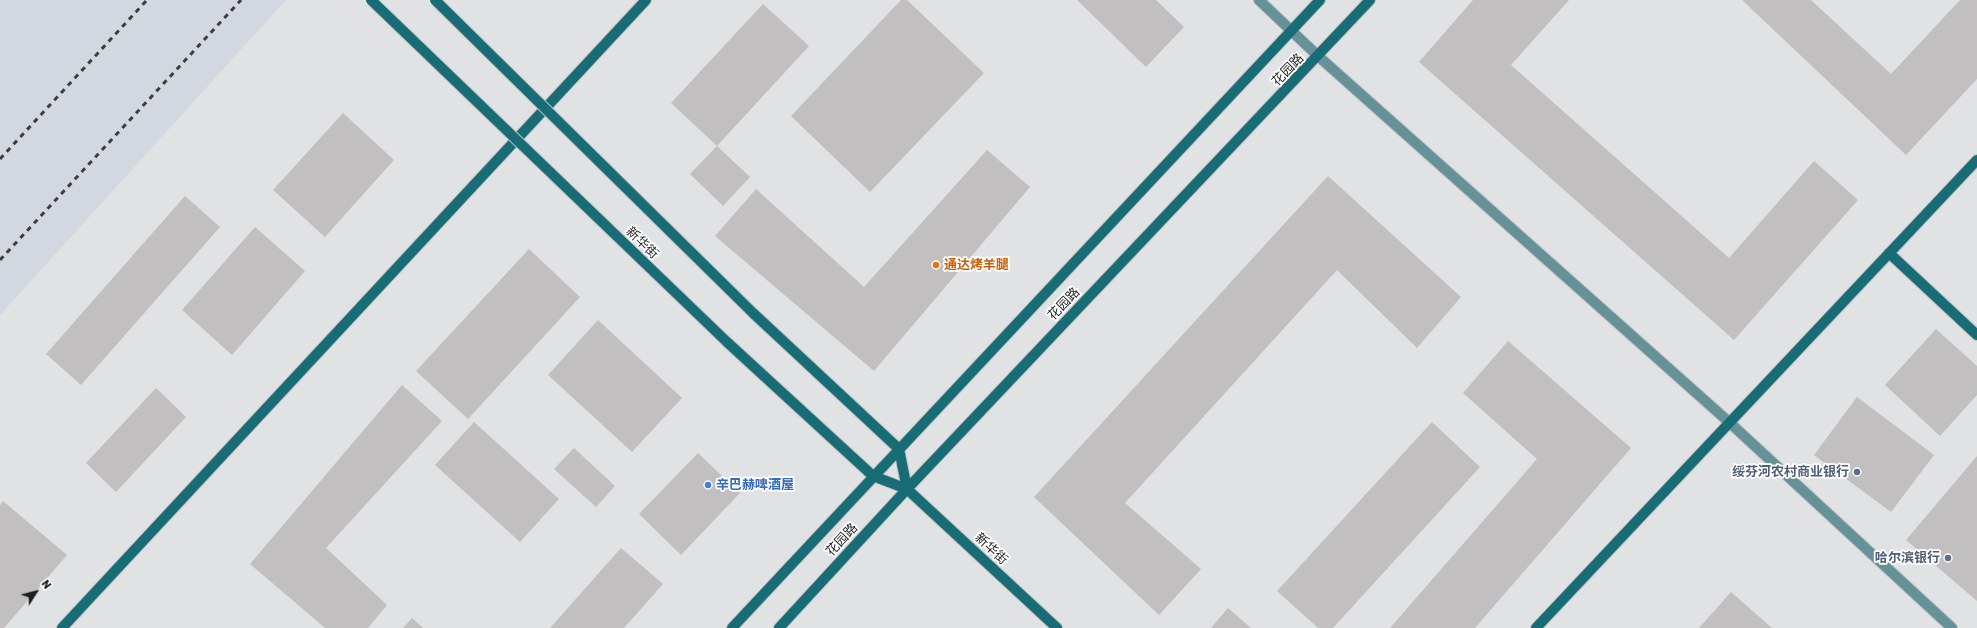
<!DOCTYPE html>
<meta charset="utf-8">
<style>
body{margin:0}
#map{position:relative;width:1977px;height:628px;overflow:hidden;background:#e1e2e3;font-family:Rubik,sans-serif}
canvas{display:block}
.north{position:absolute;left:16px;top:572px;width:40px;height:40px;-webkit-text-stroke:3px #fff;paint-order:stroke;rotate:54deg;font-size:11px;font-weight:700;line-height:16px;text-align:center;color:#1e1e1f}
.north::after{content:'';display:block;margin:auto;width:14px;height:18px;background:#1e1e1f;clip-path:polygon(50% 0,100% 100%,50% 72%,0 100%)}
</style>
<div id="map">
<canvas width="1977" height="628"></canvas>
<div class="north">N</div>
</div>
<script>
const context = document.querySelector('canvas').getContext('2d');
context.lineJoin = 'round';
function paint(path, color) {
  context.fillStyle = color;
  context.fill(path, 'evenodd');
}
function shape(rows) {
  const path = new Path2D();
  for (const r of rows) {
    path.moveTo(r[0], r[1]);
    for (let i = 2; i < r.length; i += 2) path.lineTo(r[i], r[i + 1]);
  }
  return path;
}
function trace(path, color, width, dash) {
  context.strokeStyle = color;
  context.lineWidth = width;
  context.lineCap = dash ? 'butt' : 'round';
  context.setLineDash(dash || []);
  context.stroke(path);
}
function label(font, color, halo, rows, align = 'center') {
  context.font = font + ' Rubik,"Noto Sans SC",sans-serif';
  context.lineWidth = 3.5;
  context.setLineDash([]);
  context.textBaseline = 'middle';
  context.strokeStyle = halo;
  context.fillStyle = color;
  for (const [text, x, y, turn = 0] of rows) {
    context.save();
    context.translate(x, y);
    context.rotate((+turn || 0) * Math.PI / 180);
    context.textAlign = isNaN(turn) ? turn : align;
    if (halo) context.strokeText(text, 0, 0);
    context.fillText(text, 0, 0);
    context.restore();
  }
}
paint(shape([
 [0,0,286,0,0,315]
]), '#d3d7df');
paint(shape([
 [901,0,907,0,984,73,870,192,791,116],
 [1077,0,1156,0,1184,27,1146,67],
 [1473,0,1569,0,1511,65,1729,258,1814,161,1858,200,1734,340,1419,62],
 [1742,0,1811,0,1891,74,1960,0,1977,0,1977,79,1906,155],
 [763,4,809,46,717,146,750,177,723,206,690,174,717,146,671,103],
 [343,113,394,160,325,237,273,190],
 [987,150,1030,187,874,371,715,236,756,189,864,287],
 [1328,176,1461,297,1417,348,1337,270,1125,503,1201,569,1159,615,1034,497],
 [185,196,220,227,81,385,46,354],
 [255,227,305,271,232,355,182,310],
 [529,249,580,297,468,419,416,371],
 [598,320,682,398,632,452,548,375],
 [1936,329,1977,366,1977,395,1940,436,1885,385],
 [1508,341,1631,448,1475,628,1390,628,1537,459,1463,393],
 [402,385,442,421,326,548,387,605,368,628,325,628,250,564],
 [156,388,186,417,116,492,86,463],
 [1857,397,1934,455,1891,512,1814,455],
 [474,422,559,499,520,542,435,465],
 [1432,422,1480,467,1333,628,1318,628,1277,591],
 [574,448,615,486,596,507,554,469],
 [698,453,740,493,681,555,639,514],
 [1977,456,1977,601,1906,540],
 [3,501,67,555,4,628,0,628,0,505],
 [621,548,663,584,624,628,550,628],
 [1731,592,1772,628,1699,628],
 [1228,608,1251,628,1211,628],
 [412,618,423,628,403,628]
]), '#c1bfbf');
const street = shape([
 [1259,0,1318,56,1730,423,1952,628]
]);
const secondary = shape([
 [1889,253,1977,335],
 [753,313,899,449,907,489],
 [727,342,873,476,907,489,1057,628],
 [62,628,646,0],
 [732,628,1320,0],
 [779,628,907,489,1370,0],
 [1536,628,1977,160]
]);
trace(street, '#bebfc0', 12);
trace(secondary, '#bebfc0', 12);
trace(street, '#649298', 10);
trace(secondary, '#186c75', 10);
trace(shape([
 [0,159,147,0],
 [0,260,241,0]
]), '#3d3d3e', 3, [5, 5]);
const secondaryBridge = shape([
 [371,0,727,342],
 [435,0,753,313]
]);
trace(secondaryBridge, '#bebfc0', 12, []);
trace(secondaryBridge, '#186c75', 10);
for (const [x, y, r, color] of [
 [936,265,4,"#e8710a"],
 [1857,472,4,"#5c6f8a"],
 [708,485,4,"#3f7fe0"],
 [1948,558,4,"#5c6f8a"]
]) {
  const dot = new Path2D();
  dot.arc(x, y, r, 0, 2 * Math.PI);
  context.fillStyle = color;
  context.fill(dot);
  trace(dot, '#fff', 1.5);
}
label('13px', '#1e1e1f', '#fff', [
 ["花园路",1288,70,-46],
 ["新华街",642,243,44],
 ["花园路",1064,304,-46],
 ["花园路",842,540,-47],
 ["新华街",991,549,43]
]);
label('bold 13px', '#c56008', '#fff', [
 ["通达烤羊腿",944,265]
], 'left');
label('bold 13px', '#4e5e75', '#fff', [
 ["绥芬河农村商业银行",1849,472],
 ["哈尔滨银行",1940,558]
], 'right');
label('bold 13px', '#366cbe', '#fff', [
 ["辛巴赫啤酒屋",716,485]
], 'left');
</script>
